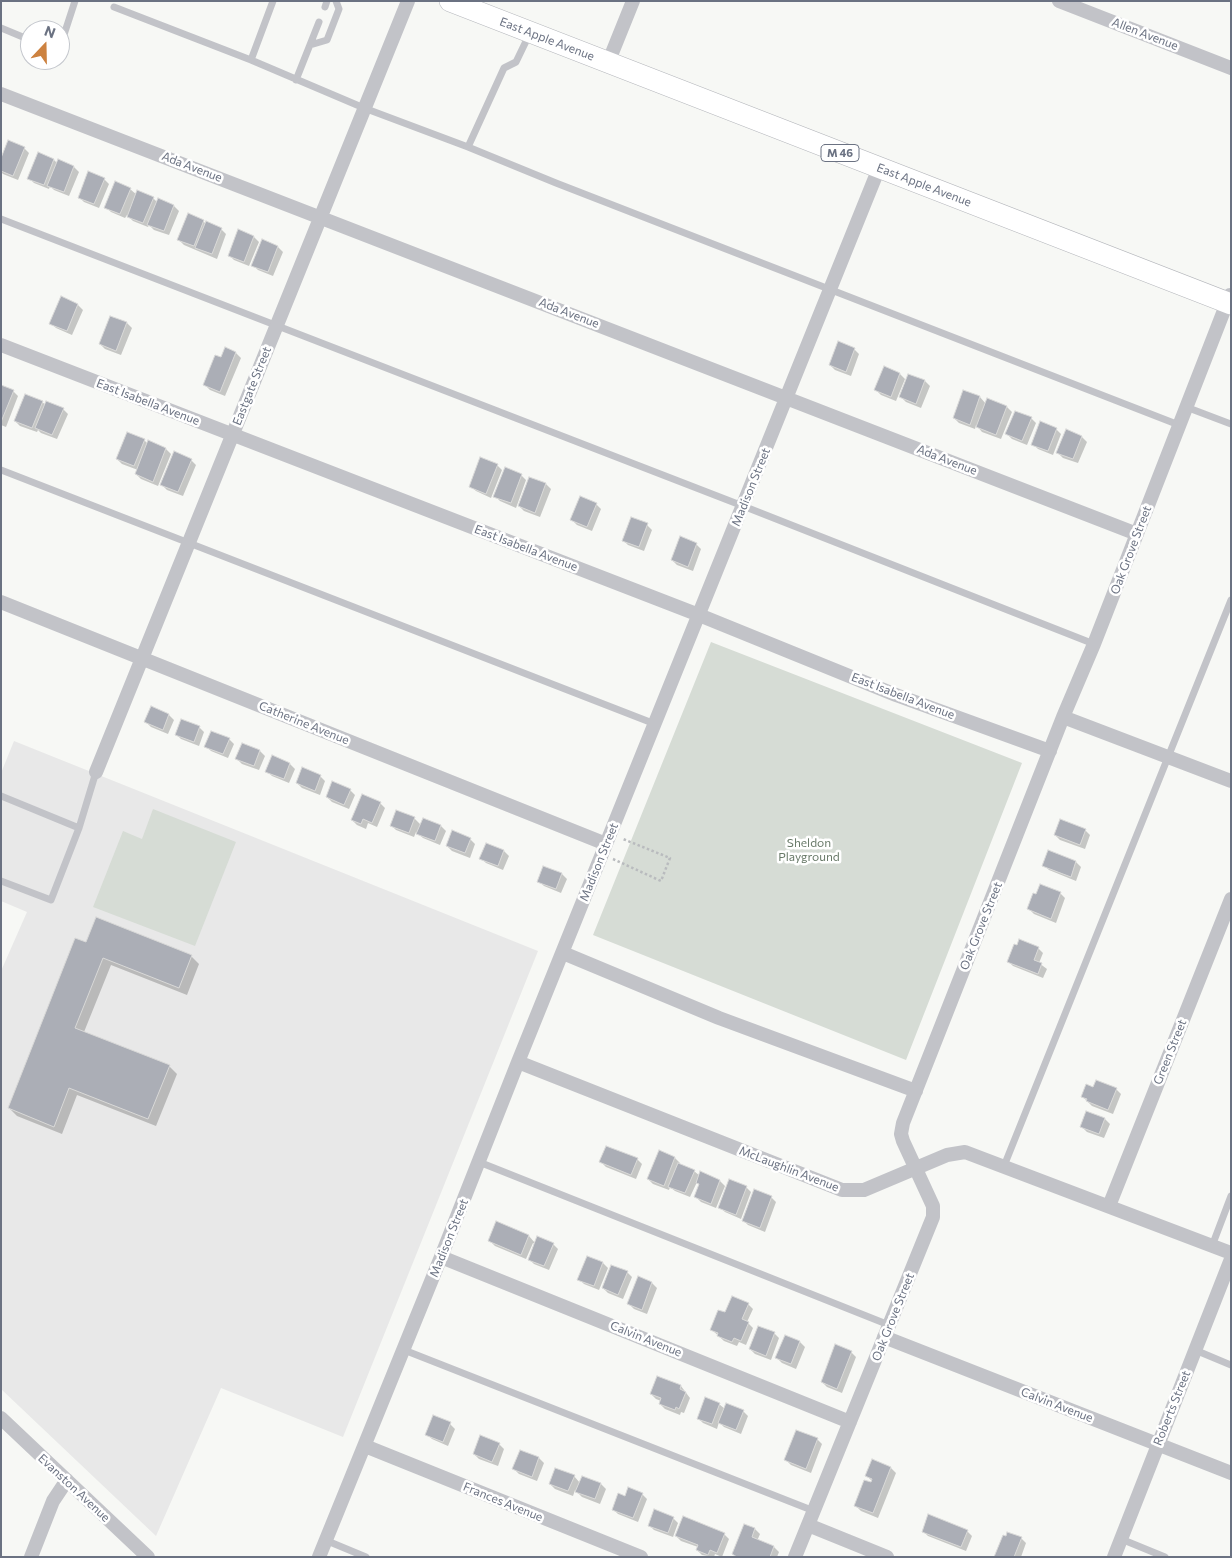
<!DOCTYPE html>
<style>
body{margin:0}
#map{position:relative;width:1232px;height:1558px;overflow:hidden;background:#f7f8f5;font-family:Commissioner,sans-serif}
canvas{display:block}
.frame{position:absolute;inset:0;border:2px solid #6b7282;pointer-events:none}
.north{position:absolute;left:20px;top:20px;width:50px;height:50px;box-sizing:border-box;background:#fff;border:1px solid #c4c7cd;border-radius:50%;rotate:21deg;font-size:14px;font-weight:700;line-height:20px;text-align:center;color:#6b7282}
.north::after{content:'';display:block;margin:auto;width:18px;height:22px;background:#cd8240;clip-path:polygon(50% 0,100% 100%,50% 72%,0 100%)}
</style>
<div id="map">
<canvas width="1232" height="1558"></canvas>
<div class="frame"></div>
<div class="north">N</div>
</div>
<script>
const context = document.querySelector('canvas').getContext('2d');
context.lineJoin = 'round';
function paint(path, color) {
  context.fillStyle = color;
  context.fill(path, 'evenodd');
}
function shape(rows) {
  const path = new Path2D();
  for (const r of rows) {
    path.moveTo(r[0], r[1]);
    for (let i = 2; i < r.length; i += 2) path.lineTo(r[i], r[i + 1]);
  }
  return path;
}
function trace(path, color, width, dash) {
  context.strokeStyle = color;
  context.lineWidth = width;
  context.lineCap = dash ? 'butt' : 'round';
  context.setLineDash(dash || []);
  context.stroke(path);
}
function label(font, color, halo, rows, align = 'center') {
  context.font = font + ' Commissioner,sans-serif';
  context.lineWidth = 5;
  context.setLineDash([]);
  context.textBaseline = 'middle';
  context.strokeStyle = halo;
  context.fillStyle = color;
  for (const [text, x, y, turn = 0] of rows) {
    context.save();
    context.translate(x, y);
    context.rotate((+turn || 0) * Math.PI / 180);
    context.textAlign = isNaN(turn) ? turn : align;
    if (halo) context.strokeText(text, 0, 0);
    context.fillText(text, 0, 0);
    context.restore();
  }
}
paint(shape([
 [14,741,538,951,343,1437,221,1388,156,1536,1,1389,1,971,27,912,1,901,1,773]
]), '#e8e8e8');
paint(shape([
 [711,642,1022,763,906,1060,593,935],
 [153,809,236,842,195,946,93,907,123,831,142,839]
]), '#d6dcd5');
paint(shape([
 [24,148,29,153,18,180,3,174,1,172,1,161],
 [54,160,58,164,74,167,79,172,69,196,54,190,50,186,49,189,34,183,29,178],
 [104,179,109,184,99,208,84,202,79,197],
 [130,189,137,195,153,198,158,203,159,200,174,206,179,211,169,235,154,230,149,225,148,227,133,221,127,215,125,218,111,212,106,207],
 [203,221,206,224,221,229,226,234,217,259,184,245,179,240],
 [239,231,254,237,259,242,249,266,234,260,229,255],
 [278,247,283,252,273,276,258,270,253,265],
 [61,298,78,305,83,310,72,335,56,328,51,323],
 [110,317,127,323,132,328,121,355,105,349,100,344],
 [226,349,236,353,241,358,225,396,210,390,205,385,222,359],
 [854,349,859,354,851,376,835,370,830,365],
 [884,368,900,374,905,379,896,401,881,395,876,390],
 [909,375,925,381,930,386,921,408,906,402,901,397],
 [1,386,13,391,18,396,6,427,1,425],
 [964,391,980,397,986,404,1007,407,1012,412,1001,439,982,432,976,425,975,429,959,423,954,418],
 [42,402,46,405,63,409,68,414,57,439,41,433,38,430,37,432,20,426,15,421],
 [1031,418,1036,423,1027,445,1012,439,1007,434],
 [1056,429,1061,434,1053,455,1038,449,1033,444],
 [1066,431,1082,437,1087,442,1078,463,1063,458,1058,453],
 [144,440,148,444,149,442,166,449,171,454,158,486,141,479,136,474,138,470,122,464,117,459],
 [191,460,196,465,183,496,167,490,162,485],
 [497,465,502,470,491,498,476,491,471,486],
 [521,475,526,480,516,508,500,501,495,496],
 [530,478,546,484,551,489,540,517,524,511,519,506],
 [596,504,601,509,592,531,577,525,572,520],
 [647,525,652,530,644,551,628,545,623,540],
 [696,544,701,549,693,571,677,565,672,560],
 [169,715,174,720,168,734,151,727,146,722],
 [199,727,204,732,199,746,181,739,176,734],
 [229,739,234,744,228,758,211,751,206,746],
 [242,745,260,751,265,756,259,770,242,764,237,759],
 [290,764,295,769,289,783,272,776,267,771],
 [320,776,325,781,320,795,302,788,297,783],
 [350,790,355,795,349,809,332,802,327,797],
 [380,803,385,808,377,827,368,823,366,829,357,825,352,820],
 [414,818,421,825,423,820,441,826,446,831,440,845,423,838,416,832,414,837,396,830,391,825],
 [1085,830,1090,835,1085,849,1060,840,1055,835],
 [470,839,475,844,470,858,452,851,447,846],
 [486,845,504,851,509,856,503,870,486,863,481,858],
 [1076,862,1081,867,1076,881,1049,870,1044,865],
 [544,867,562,874,567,879,561,893,544,886,539,881],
 [1060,893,1065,898,1056,923,1034,914,1029,909],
 [87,944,191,956,199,964,187,995,111,965,84,1032,169,1066,177,1074,156,1126,77,1095,62,1134,17,1116,9,1108],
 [1038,948,1043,953,1039,963,1047,969,1043,978,1013,966,1008,961],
 [1094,1089,1116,1089,1121,1094,1113,1114,1092,1106,1082,1096],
 [1087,1113,1105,1119,1110,1124,1104,1138,1087,1132,1082,1127],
 [659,1152,675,1158,680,1163,679,1165,694,1171,700,1176,701,1173,720,1181,725,1186,716,1208,701,1202,696,1197,700,1185,697,1182,690,1197,675,1191,670,1187,669,1190,653,1184,648,1179],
 [637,1159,642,1164,636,1179,606,1167,601,1162],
 [746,1187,751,1192,741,1219,725,1212,720,1207],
 [771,1197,776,1202,765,1232,748,1225,743,1220],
 [497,1223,529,1236,535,1243,553,1244,558,1249,549,1270,534,1264,529,1259,535,1244,533,1243,526,1259,495,1246,490,1241],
 [587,1257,603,1263,608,1268,599,1290,584,1284,579,1279],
 [627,1272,632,1277,623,1299,608,1293,603,1288],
 [639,1278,652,1283,657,1288,647,1314,634,1309,629,1304],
 [748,1304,753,1309,747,1322,753,1328,746,1345,739,1342,737,1346,724,1341,711,1329,726,1314],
 [774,1333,779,1338,771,1360,755,1354,750,1349],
 [800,1342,805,1347,796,1369,782,1363,777,1358],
 [851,1352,856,1357,842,1393,827,1387,822,1382],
 [681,1386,690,1398,684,1413,681,1412,680,1415,665,1409,660,1404,661,1401,656,1399,651,1394],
 [719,1404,725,1409,743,1411,748,1416,741,1434,724,1427,719,1422,717,1429,703,1423,698,1418],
 [434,1417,450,1424,455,1429,448,1446,432,1439,427,1434],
 [817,1439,822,1444,811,1473,791,1465,786,1460],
 [499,1444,504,1449,498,1466,479,1459,474,1454],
 [520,1451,539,1458,544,1463,537,1481,519,1474,514,1469],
 [891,1468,896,1473,878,1518,861,1511,856,1506,872,1484,872,1481,867,1476],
 [574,1476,580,1483,583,1477,601,1484,606,1489,600,1504,582,1497,575,1490,573,1496,555,1489,550,1484],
 [642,1494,647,1499,638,1522,618,1514,613,1509,626,1497],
 [673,1518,678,1523,673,1537,654,1530,649,1525],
 [755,1529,760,1534,757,1541,774,1547,779,1552,777,1557,736,1557,733,1554],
 [923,1531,967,1531,972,1536,966,1551,928,1536],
 [724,1534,729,1539,722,1557,715,1554,714,1557,702,1555,697,1550,698,1547,681,1541,676,1536],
 [1021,1538,1026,1543,1021,1557,996,1557]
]), '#0003');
const building = shape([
 [8,140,25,147,13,176,1,171,1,158,8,140],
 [38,152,54,159,44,185,27,179,38,152],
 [58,159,74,166,64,192,47,186,58,159],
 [88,171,105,178,94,204,78,198,88,171],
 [115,181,131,188,120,214,104,208,115,181],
 [137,190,154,197,143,223,127,217,137,190],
 [158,198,174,205,164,231,147,225,158,198],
 [188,213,204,220,194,246,177,240,188,213],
 [206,221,222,228,212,254,195,248,206,221],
 [238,229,254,236,244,262,228,256,238,229],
 [262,239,278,246,268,272,251,266,262,239],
 [61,296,78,304,67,331,49,324,61,296],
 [110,316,127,322,116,351,99,344,110,316],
 [838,341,855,348,846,372,829,365,838,341],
 [225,347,236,352,220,392,203,385,215,355,221,357,225,347],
 [884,366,900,373,891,397,874,390,884,366],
 [908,374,925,380,916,404,899,397,908,374],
 [1,385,14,390,1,422,1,385],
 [963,390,980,396,970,425,953,418,963,390],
 [25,394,43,401,32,428,14,421,25,394],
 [987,398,1007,406,996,435,976,427,987,398],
 [46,401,64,408,52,435,35,428,46,401],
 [1015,411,1032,417,1022,441,1005,434,1015,411],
 [1040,421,1057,428,1048,451,1031,445,1040,421],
 [1066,429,1082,436,1073,459,1056,453,1066,429],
 [127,432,145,439,134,466,116,459,127,432],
 [148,440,166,448,153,482,135,474,148,440],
 [174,451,192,459,178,492,160,485,174,451],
 [480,457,498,464,486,494,469,487,480,457],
 [505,467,522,474,511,503,493,497,505,467],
 [529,477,546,483,535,513,518,506,529,477],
 [580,496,597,503,587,527,570,520,580,496],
 [631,517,648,523,639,547,622,541,631,517],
 [680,536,697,543,688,567,671,560,680,536],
 [151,706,169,714,163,730,144,722,151,706],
 [181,719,200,726,194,742,175,735,181,719],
 [211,731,230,738,223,754,204,747,211,731],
 [242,743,260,750,254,766,235,759,242,743],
 [272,755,290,763,284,779,265,772,272,755],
 [302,767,321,775,315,791,296,783,302,767],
 [332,781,351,789,344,805,326,797,332,781],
 [362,794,381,802,372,823,363,819,361,824,351,820,362,794],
 [396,810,415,817,409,833,390,826,396,810],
 [423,818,441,825,435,841,416,834,423,818],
 [1060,819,1086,829,1080,845,1054,835,1060,819],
 [452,830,471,838,465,853,446,846,452,830],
 [486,843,504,850,498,866,479,859,486,843],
 [1048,850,1076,861,1071,877,1042,866,1048,850],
 [543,866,562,873,556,889,537,882,543,866],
 [1040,884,1061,892,1051,919,1027,909,1033,893,1036,894,1040,884],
 [96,917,192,955,179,988,103,958,75,1028,170,1065,148,1119,69,1088,54,1127,8,1108,75,938,86,942,96,917],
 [1019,939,1039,947,1034,960,1042,963,1038,974,1007,962,1014,944,1017,945,1019,939],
 [1096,1080,1117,1088,1108,1110,1086,1101,1087,1099,1081,1097,1086,1084,1093,1087,1096,1080],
 [1086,1111,1105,1118,1099,1134,1080,1127,1086,1111],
 [606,1146,638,1158,631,1175,599,1162,606,1146],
 [659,1150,675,1157,664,1186,647,1179,659,1150],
 [678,1163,695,1170,685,1193,668,1187,678,1163],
 [700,1171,720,1180,711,1204,694,1197,699,1184,696,1183,700,1171],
 [729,1179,747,1186,736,1215,718,1208,729,1179],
 [754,1189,772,1196,760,1228,742,1221,754,1189],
 [496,1221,529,1235,521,1255,488,1241,496,1221],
 [537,1236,554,1243,544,1266,528,1260,537,1236],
 [587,1256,603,1262,594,1286,577,1280,587,1256],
 [611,1265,628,1271,618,1295,602,1288,611,1265],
 [638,1276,652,1282,642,1310,627,1304,638,1276],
 [732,1296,749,1303,742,1319,749,1322,741,1341,734,1338,732,1342,717,1336,718,1333,710,1330,718,1310,725,1312,732,1296],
 [758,1326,775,1332,766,1356,749,1349,758,1326],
 [785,1335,800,1341,791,1364,775,1358,785,1335],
 [835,1344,852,1351,837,1389,821,1382,835,1344],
 [657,1376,681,1385,680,1389,686,1392,679,1409,676,1407,675,1410,659,1404,661,1398,650,1394,657,1376],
 [705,1397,720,1403,712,1424,697,1419,705,1397],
 [726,1403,744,1410,736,1430,718,1423,726,1403],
 [433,1415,451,1422,443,1442,425,1435,433,1415],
 [796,1430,818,1438,806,1469,784,1460,796,1430],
 [480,1435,500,1443,492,1462,473,1454,480,1435],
 [520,1450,539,1457,532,1477,512,1469,520,1450],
 [872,1459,891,1467,873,1513,854,1506,864,1480,871,1482,872,1479,865,1476,872,1459],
 [555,1468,575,1475,568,1491,549,1484,555,1468],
 [582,1476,601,1483,595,1499,575,1492,582,1476],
 [628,1487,643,1493,633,1518,612,1510,618,1493,625,1496,628,1487],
 [654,1509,674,1517,668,1533,648,1526,654,1509],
 [928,1514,968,1530,961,1547,922,1532,928,1514],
 [683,1516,725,1533,717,1553,710,1550,708,1555,696,1550,698,1545,675,1536,683,1516],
 [744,1524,755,1528,752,1537,774,1546,770,1557,737,1557,732,1554,744,1524],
 [1007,1532,1022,1537,1014,1557,994,1557,1003,1535,1006,1536,1007,1532]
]);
paint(building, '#abaeb6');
trace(building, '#d9d9d8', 1);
const primary = shape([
 [450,1,1231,304]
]);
trace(primary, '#b5b7bc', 22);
trace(shape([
 [613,859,661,881,670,858,623,839]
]), '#b9bbbe', 2.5, [2.5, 2.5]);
trace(shape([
 [114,7,251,60,364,108,468,147],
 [325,7,327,1],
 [1,28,30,40],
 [529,35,516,62,504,68,468,147,556,183,1179,425],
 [310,45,327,40,339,9,336,1],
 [60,47,75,1],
 [251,60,273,1],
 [296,80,319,22],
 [1,219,743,506,1094,644],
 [1186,407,1231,424],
 [1,470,655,724],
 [1,796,79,828],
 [1,881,51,900,79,828,96,772],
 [479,1162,889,1325],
 [1004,1166,1231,600],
 [1212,1246,1231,1196],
 [404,1350,814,1511],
 [1195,1350,1231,1365],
 [1121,1539,1165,1557],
 [325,1540,366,1557]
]), '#c2c3c8', 7);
trace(shape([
 [1059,1,1231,68],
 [608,63,633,1],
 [1,94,1137,534],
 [1,345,699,615,896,695,1050,751],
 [1,602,606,844],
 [1063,717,1231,781],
 [96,772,408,1],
 [563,953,719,1018,916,1091],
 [518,1062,842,1190,864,1190,947,1155,965,1152,1231,1253],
 [1109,1206,1231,899],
 [441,1257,850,1422],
 [884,1337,1231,1473],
 [1,1418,148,1557],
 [365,1446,641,1557],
 [808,1525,887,1557],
 [31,1557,53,1501,67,1480],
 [319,1557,441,1257,518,1062,879,168],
 [795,1557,933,1217,933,1206,903,1141,901,1134,903,1123,1063,717,1094,644,1230,295],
 [1114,1557,1231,1259]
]), '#c2c3c8', 14);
trace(primary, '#fff', 21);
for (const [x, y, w] of [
 [840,153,38]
]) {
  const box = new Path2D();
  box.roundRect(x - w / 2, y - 8.5, w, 17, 4);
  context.fillStyle = '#fff';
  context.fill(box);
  trace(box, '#6b7282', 1);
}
label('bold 11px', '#6b7282', null, [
 ["M 46",840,153]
]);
label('12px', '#6b7282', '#fff', [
 ["Allen Avenue",1145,34,21],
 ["East Apple Avenue",547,39,21],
 ["Ada Avenue",192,167,21],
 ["East Apple Avenue",924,185,21],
 ["Ada Avenue",569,313,21],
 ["Eastgate Street",252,386,-68],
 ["East Isabella Avenue",148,402,21],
 ["Ada Avenue",947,460,21],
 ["Madison Street",751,487,-68],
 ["East Isabella Avenue",526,548,21],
 ["Oak Grove Street",1131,550,-69],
 ["East Isabella Avenue",903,696,21],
 ["Catherine Avenue",304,723,22],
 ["Madison Street",599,862,-68],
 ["Oak Grove Street",981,926,-68],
 ["Green Street",1170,1052,-68],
 ["McLaughlin Avenue",789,1169,21],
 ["Madison Street",449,1238,-68],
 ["Oak Grove Street",893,1317,-68],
 ["Calvin Avenue",646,1339,22],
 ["Calvin Avenue",1057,1405,21],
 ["Roberts Street",1172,1408,-68],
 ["Evanston Avenue",74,1488,43],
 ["Frances Avenue",503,1502,22]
]);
label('12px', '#697a69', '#fff', [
 ["Sheldon",809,843],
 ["Playground",809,857]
]);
</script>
